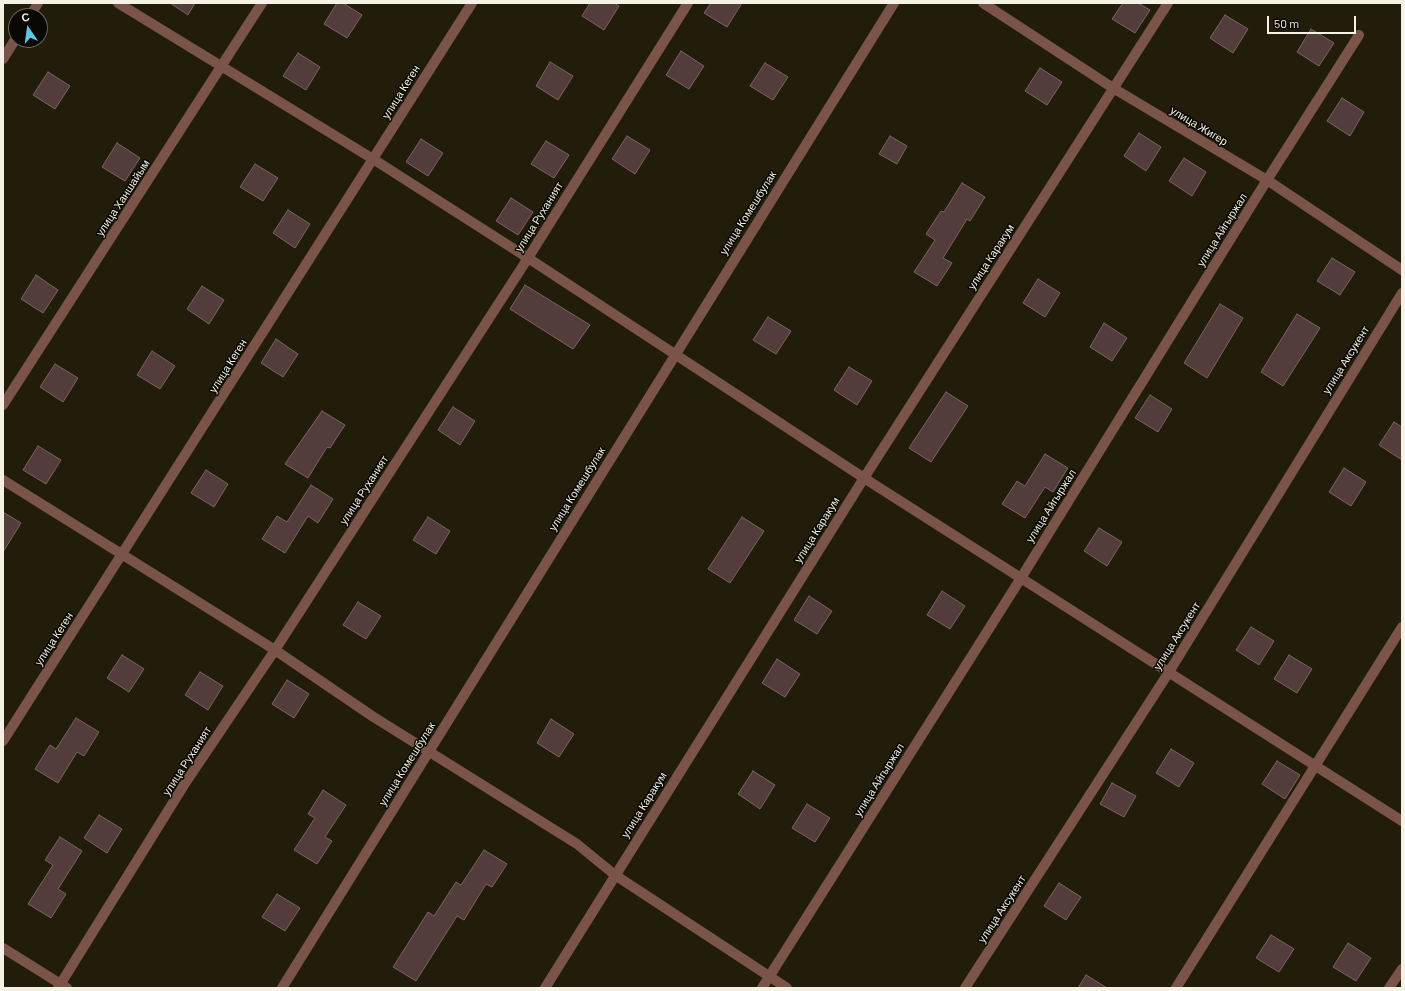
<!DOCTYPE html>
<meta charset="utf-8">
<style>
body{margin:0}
#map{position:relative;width:1405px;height:991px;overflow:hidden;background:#221d0b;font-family:Barlow,sans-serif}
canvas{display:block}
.frame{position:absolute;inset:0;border:4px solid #f4f1e5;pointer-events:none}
.north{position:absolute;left:8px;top:8px;width:40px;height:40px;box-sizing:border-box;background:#090803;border:1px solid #67655d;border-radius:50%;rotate:347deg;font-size:11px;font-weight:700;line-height:16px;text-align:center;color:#f4f1e5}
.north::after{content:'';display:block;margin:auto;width:14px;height:18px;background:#5ac8e6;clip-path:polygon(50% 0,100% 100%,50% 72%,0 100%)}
.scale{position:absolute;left:1267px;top:16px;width:89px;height:18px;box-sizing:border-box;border:2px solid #f4f1e5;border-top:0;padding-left:5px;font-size:12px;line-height:14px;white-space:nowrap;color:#f4f1e5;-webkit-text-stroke:3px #090803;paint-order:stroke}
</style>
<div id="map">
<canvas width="1405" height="991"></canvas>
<div class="frame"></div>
<div class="north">С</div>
<div class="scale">50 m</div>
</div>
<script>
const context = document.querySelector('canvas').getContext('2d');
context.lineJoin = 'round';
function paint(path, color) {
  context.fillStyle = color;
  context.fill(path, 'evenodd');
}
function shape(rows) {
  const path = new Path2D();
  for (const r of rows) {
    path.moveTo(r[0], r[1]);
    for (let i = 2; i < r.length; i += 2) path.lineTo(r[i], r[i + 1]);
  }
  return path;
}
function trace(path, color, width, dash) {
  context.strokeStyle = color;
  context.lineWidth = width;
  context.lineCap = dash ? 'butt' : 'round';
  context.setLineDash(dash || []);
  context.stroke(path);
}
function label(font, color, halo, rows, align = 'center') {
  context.font = font + ' Barlow,sans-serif';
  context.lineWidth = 3;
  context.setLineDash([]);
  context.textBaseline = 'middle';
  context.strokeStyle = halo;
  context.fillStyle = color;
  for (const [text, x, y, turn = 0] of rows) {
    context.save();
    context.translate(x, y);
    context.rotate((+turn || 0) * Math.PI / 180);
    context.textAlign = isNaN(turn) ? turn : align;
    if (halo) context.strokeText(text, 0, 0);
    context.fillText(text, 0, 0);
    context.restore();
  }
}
const building = shape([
 [170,3,195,3,188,15,170,3],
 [337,3,343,3,362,15,347,38,324,24,337,3],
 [590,3,614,3,619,6,604,30,582,16,590,3],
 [711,3,742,3,727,27,704,13,711,3],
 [1123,3,1138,3,1150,10,1135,33,1112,19,1123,3],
 [1225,15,1248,29,1233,53,1210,38,1225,15],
 [1311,29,1334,43,1319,66,1297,52,1311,29],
 [681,51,704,66,689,89,666,75,681,51],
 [298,53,320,67,306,90,283,76,298,53],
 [550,62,573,76,558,100,536,86,550,62],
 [765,63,788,77,773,100,750,86,765,63],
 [1040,68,1062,82,1047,105,1025,91,1040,68],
 [48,72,70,86,55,109,33,95,48,72],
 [1342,98,1364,112,1350,136,1327,121,1342,98],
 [1139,133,1161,147,1146,171,1124,156,1139,133],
 [627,136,650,150,635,174,612,159,627,136],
 [890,136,907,146,897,164,879,154,890,136],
 [421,139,443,153,428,176,406,162,421,139],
 [546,141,569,155,554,178,531,164,546,141],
 [117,143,140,158,125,181,102,167,117,143],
 [1184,158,1206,172,1192,196,1169,181,1184,158],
 [255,164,278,178,263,201,240,187,255,164],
 [962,183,985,197,970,221,967,219,943,258,952,263,937,286,914,272,935,240,926,234,941,211,944,212,962,183],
 [511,198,533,212,518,235,496,221,511,198],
 [288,210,310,224,295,248,273,233,288,210],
 [1332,258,1355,272,1340,295,1317,281,1332,258],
 [36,275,58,290,43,313,21,299,36,275],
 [1038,279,1060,293,1045,317,1023,303,1038,279],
 [525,285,590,325,573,349,510,309,525,285],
 [202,286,224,300,209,324,187,309,202,286],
 [1220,304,1243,318,1207,378,1184,363,1220,304],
 [1297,314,1320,328,1283,386,1261,372,1297,314],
 [768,317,791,331,776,354,753,340,768,317],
 [1104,323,1127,338,1112,361,1090,347,1104,323],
 [276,339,298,354,283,377,261,363,276,339],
 [152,351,175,366,160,389,137,375,152,351],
 [55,364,78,378,63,402,40,387,55,364],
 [849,367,872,381,857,405,834,390,849,367],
 [946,392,968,406,931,462,909,448,946,392],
 [1150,395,1172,409,1158,432,1135,418,1150,395],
 [453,407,475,421,460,445,438,430,453,407],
 [322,411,345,425,330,448,327,447,308,478,285,464,322,411],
 [1394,422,1402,427,1402,460,1379,445,1394,422],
 [38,446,61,460,46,484,23,470,38,446],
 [1045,454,1068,468,1053,492,1045,487,1025,518,1002,504,1017,481,1025,486,1045,454],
 [1344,468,1366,482,1351,506,1329,492,1344,468],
 [206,470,228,484,214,507,191,493,206,470],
 [311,485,333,499,318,523,308,516,285,553,262,539,277,516,287,522,311,485],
 [3,512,21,523,3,552,3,512],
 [428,517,450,531,436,554,413,540,428,517],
 [742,517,764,531,730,583,708,569,742,517],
 [1099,528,1122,542,1107,566,1084,551,1099,528],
 [942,591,965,606,950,629,927,615,942,591],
 [809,596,832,611,817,634,794,620,809,596],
 [358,602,381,616,366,639,343,625,358,602],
 [1251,627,1274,641,1259,665,1236,650,1251,627],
 [122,655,144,669,129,692,107,678,122,655],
 [1289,655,1312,669,1297,693,1274,679,1289,655],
 [777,659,800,674,785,697,762,683,777,659],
 [200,672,223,686,208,710,185,695,200,672],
 [287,680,309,694,294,718,272,704,287,680],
 [76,718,99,732,84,756,77,752,58,783,35,769,50,745,56,749,76,718],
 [551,719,574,734,559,757,537,743,551,719],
 [1171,749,1194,763,1179,787,1156,773,1171,749],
 [1277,761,1300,775,1285,799,1262,784,1277,761],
 [753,771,775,785,760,809,738,794,753,771],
 [1112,783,1136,796,1124,817,1100,804,1112,783],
 [323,790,346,805,325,837,332,841,317,864,294,850,315,818,308,814,323,790],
 [807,804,830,818,815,842,792,828,807,804],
 [99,815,122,829,107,853,84,838,99,815],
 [60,837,82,851,58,889,66,894,51,918,28,904,53,865,45,860,60,837],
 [484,850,507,864,492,887,486,884,464,920,457,916,416,981,393,967,428,912,434,916,456,882,461,885,484,850],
 [1059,883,1081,897,1066,920,1044,906,1059,883],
 [277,894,300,908,285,931,262,917,277,894],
 [1271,935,1294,949,1279,972,1256,958,1271,935],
 [1348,943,1371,958,1356,981,1333,967,1348,943],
 [1086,975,1107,988,1078,988,1086,975]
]);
paint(building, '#533d3c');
trace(building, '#7b6362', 1);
trace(shape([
 [118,3,373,159,528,258,864,478,1402,821],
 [983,3,1113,88,1267,180,1402,270],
 [30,16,38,3],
 [3,59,16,38],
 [3,405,262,3],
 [3,480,275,650,372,716,577,844,615,875,787,988],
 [3,741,472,3],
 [3,948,67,988],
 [58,988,184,785,275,650,528,258,688,3],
 [282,988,894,3],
 [545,988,864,478,1168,3],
 [762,988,1021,578,1267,180,1359,35],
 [965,988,1169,672,1402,293],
 [1176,988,1402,627],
 [1389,988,1402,969]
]), '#7b5449', 10);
label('11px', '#f4f1e5', '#090803', [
 ["улица Кеген",401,92,-58],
 ["улица Жигер",1199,126,31],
 ["улица Ханшайым",123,198,-57],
 ["улица Комешбулак",748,213,-58],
 ["улица Руханият",539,217,-58],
 ["улица Айгыржал",1222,230,-58],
 ["улица Каракум",991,257,-57],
 ["улица Аксукент",1346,360,-58],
 ["улица Кеген",228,366,-58],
 ["улица Комешбулак",577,489,-58],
 ["улица Руханият",364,490,-57],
 ["улица Айгыржал",1051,506,-58],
 ["улица Каракум",817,530,-58],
 ["улица Аксукент",1177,636,-58],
 ["улица Кеген",54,639,-57],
 ["улица Руханият",187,761,-57],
 ["улица Комешбулак",407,764,-58],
 ["улица Айгыржал",879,780,-58],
 ["улица Каракум",644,805,-58],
 ["улица Аксукент",1002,909,-57]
]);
</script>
